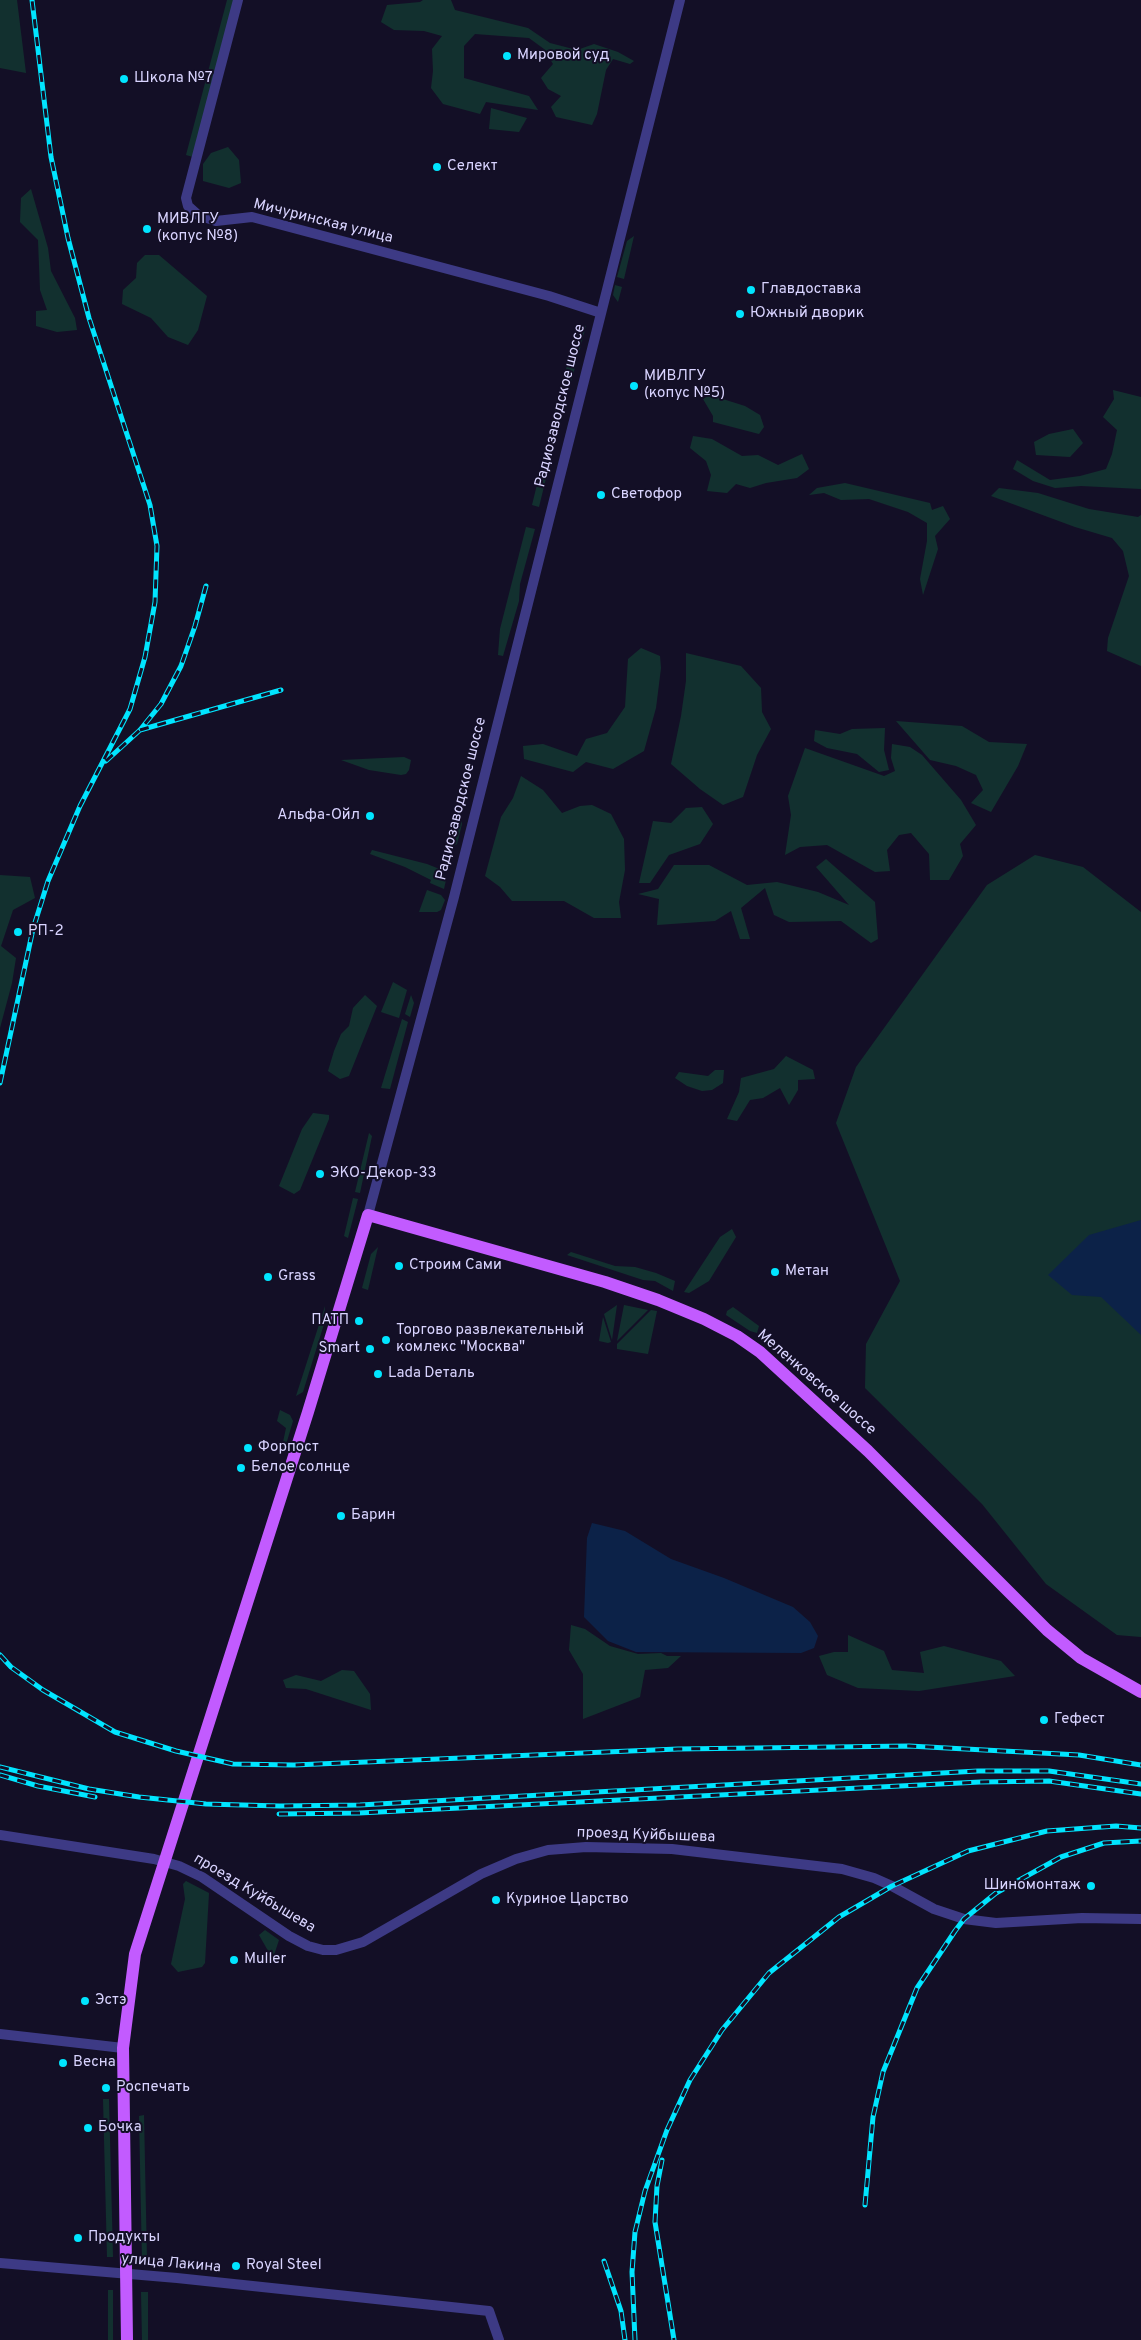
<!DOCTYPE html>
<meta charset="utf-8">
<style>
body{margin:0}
canvas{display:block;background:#130f26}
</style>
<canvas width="1141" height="2340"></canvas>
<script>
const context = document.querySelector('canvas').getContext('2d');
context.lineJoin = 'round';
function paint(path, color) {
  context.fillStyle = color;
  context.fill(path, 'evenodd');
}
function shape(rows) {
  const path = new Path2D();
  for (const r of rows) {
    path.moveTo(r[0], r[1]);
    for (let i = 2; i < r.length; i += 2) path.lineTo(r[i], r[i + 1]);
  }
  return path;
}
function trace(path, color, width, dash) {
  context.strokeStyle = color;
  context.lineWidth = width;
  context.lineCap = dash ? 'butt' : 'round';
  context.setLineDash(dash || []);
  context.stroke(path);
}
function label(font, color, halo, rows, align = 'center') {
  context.font = font + ' Overpass,sans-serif';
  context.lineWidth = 4;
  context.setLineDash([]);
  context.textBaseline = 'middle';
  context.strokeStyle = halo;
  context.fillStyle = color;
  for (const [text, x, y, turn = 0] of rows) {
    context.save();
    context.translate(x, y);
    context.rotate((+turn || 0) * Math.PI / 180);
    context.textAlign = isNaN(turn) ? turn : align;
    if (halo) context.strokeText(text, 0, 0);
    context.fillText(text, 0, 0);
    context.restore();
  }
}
paint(shape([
 [0,0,17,0,26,73,0,68],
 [227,0,234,0,193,157,186,155],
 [423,0,451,0,455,10,528,28,550,43,577,50,594,44,618,52,634,61,630,64,613,59,606,70,597,114,592,125,556,117,551,107,561,96,548,89,541,78,553,64,544,49,529,38,475,34,464,46,464,78,529,96,538,110,486,102,480,114,443,104,431,88,433,71,432,49,442,36,424,31,394,30,381,22,387,5,420,2],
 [491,108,527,118,519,132,489,129],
 [228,147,239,160,241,183,229,188,203,181,203,164,211,153],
 [31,189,48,248,51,271,75,318,77,330,57,332,36,326,36,311,47,310,40,290,38,240,20,222,21,198],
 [634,236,624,279,617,277,627,241],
 [145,255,159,255,207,296,198,330,188,345,168,337,151,318,122,304,123,290,136,278,137,263],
 [615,285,622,287,618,302,613,295],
 [578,324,586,326,556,439,548,437],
 [1113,390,1141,397,1141,489,1081,486,1055,488,1033,481,1013,469,1017,460,1050,480,1080,476,1106,469,1112,454,1117,430,1103,417,1114,399],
 [710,395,745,406,760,415,764,427,759,434,713,422,713,416,703,399],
 [1073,429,1083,443,1070,457,1036,455,1034,442,1049,434],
 [693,436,712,439,742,456,758,455,778,465,802,454,809,469,797,478,766,483,750,488,736,484,727,493,707,491,711,475,706,461,690,448],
 [545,452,552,454,539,507,532,505],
 [845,483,930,503,932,510,943,506,950,519,935,536,938,549,923,595,920,579,927,541,927,523,908,512,869,499,841,500,824,493,809,495,817,488],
 [999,488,1038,493,1089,509,1138,517,1141,515,1141,666,1107,651,1108,638,1129,576,1123,551,1112,538,1075,527,991,496],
 [526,527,535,529,520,584,519,601,503,656,498,655,500,629],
 [641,648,660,656,661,668,656,708,644,751,613,769,586,762,573,772,524,759,523,746,543,744,577,756,586,739,607,733,625,707,628,659],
 [686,653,741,666,761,688,762,712,771,729,757,755,743,797,723,805,700,789,671,764,681,716,686,681],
 [896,721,962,726,989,742,1027,744,1018,766,991,812,971,803,983,790,976,775,956,766,930,760],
 [885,728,884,750,889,770,879,772,857,754,827,748,814,741,815,730,840,734,852,729],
 [892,744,910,747,922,755,961,800,976,825,960,844,963,856,949,880,930,880,929,854,911,833,899,835,887,850,890,871,875,872,827,845,800,847,785,855,791,815,788,796,805,748,884,776,895,771,891,758],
 [404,757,411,760,409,770,406,774,401,775,369,770,341,760],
 [521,776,543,790,562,813,580,806,592,805,611,814,624,839,625,870,619,902,621,918,594,918,564,901,512,901,500,887,485,876,501,817,513,798],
 [702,807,713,824,700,844,669,855,650,883,639,883,653,821,671,823,686,808],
 [455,819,461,820,462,824,457,844,454,846,446,842,452,820],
 [372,850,427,864,442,870,446,880,444,889,430,883,431,880,405,867,370,854],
 [1035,855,1083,867,1141,912,1141,1637,1117,1635,1046,1584,982,1504,865,1388,866,1344,900,1281,836,1123,856,1067,987,885],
 [826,859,875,902,878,939,871,943,841,921,789,922,774,915,765,888,741,908,750,939,740,939,731,911,715,921,657,925,659,899,638,894,658,889,674,865,709,865,747,885,777,882,818,892,849,905,816,867],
 [0,875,30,877,35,898,13,910,1,946,16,958,12,983,0,1028],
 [427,890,441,895,445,900,441,910,437,912,419,912],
 [393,982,407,990,399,1018,381,1012],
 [365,995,377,1006,349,1076,340,1079,328,1071,334,1051,341,1034,349,1026,353,1008],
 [411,995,414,1003,410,1017,405,1014],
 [402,1019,408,1022,390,1089,381,1088],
 [786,1056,813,1070,815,1079,798,1080,798,1090,789,1105,780,1088,763,1098,750,1100,737,1121,727,1119,739,1092,741,1078,774,1069],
 [715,1070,724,1070,723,1083,712,1090,702,1091,687,1086,675,1078,679,1072,708,1076],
 [313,1113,329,1115,329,1119,300,1190,294,1194,279,1186,302,1129],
 [369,1133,372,1136,360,1193,355,1192],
 [353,1198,358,1199,348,1238,344,1236],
 [732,1229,736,1237,709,1281,689,1293,684,1292,720,1237],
 [378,1247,368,1290,362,1288,371,1254],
 [571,1252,615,1266,635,1267,656,1273,675,1281,673,1291,655,1281,643,1280,567,1255],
 [617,1305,612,1340,604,1314],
 [624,1305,648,1310,617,1341],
 [325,1306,324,1324,303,1392,296,1396],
 [733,1307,759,1326,757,1333,750,1331,726,1315,727,1311],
 [651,1310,657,1311,648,1354,617,1349,617,1344],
 [603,1317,611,1342,608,1343,599,1341],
 [280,1410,290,1415,293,1421,285,1448,282,1447,286,1428,277,1421],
 [571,1625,585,1629,610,1646,638,1654,661,1653,667,1656,681,1656,668,1668,645,1670,640,1697,583,1719,583,1674,569,1650],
 [848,1635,884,1651,892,1670,924,1673,920,1652,944,1646,1001,1661,1015,1676,919,1691,858,1688,827,1675,819,1656,834,1652,848,1652],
 [342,1670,354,1671,370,1694,371,1710,306,1689,286,1688,283,1680,296,1675,321,1681],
 [186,1881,209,1893,205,1963,202,1967,178,1972,171,1964,185,1899,183,1884],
 [265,1930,279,1940,274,1955,271,1956,259,1935],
 [103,2099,109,2099,113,2257,107,2257],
 [144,2115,147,2261,142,2261,139,2116],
 [108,2290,113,2290,113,2340,108,2340],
 [141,2292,148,2292,148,2340,142,2340]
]), '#12302f');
paint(shape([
 [1141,1220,1141,1335,1101,1297,1072,1295,1048,1275,1089,1235],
 [592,1523,625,1531,671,1559,724,1578,793,1607,810,1622,818,1636,814,1648,801,1653,636,1652,608,1641,584,1617,587,1538]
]), '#0c2248');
trace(shape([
 [238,0,186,198,188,206,198,215,216,221,252,217,549,296,601,313],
 [368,1215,454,897,680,0],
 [0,1835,154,1859,179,1866,202,1877,289,1936,308,1946,323,1950,336,1950,363,1942,481,1874,516,1859,548,1850,586,1847,672,1849,842,1869,874,1878,892,1886,934,1909,964,1919,996,1923,1082,1918,1141,1919],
 [0,2034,123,2048],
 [0,2263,177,2278,489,2311,499,2340]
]), '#3d3a85', 10);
trace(shape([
 [127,2340,123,2048,135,1954,308,1412,368,1215,605,1282,658,1300,704,1319,737,1336,760,1352,868,1451,1047,1630,1081,1658,1141,1692]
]), '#c25bff', 12);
const rail = shape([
 [140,730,281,690],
 [106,761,140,730,161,704,181,666,195,626,206,586],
 [0,1083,33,929,48,881,80,806,130,709,145,657,155,602,157,546,150,505,89,318,68,238,51,157,32,0],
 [0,1655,11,1667,43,1690,115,1732,176,1751,233,1764,294,1765,678,1749,909,1746,1079,1755,1141,1765],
 [0,1767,89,1789,139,1797,206,1804,280,1806,360,1805,978,1771,1049,1771,1141,1784],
 [0,1775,38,1786,95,1797],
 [279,1814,359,1813,980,1782,1049,1781,1141,1794],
 [662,2160,657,2186,655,2222,674,2340],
 [865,2205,873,2117,883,2072,917,1988,955,1931,964,1919,996,1893,1061,1857,1104,1843,1141,1841],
 [604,2261,621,2311,625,2340],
 [635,2340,632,2272,635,2232,645,2191,667,2130,690,2080,722,2030,769,1973,839,1917,892,1886,968,1851,1047,1831,1116,1826,1141,1828]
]);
trace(rail, '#00e5ff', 5);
trace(rail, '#130f26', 3, [9]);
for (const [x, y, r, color] of [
 [507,56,5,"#00e5ff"],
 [124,79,5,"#00e5ff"],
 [437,167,5,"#00e5ff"],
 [147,229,5,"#00e5ff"],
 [751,290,5,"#00e5ff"],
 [740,314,5,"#00e5ff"],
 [634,386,5,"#00e5ff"],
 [601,495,5,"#00e5ff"],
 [370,816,5,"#00e5ff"],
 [18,932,5,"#00e5ff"],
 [320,1174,5,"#00e5ff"],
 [399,1266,5,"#00e5ff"],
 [775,1272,5,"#00e5ff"],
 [268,1277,5,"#00e5ff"],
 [359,1321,5,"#00e5ff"],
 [386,1340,5,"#00e5ff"],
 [370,1349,5,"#00e5ff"],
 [378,1374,5,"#00e5ff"],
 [248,1448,5,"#00e5ff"],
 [241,1468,5,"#00e5ff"],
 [341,1516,5,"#00e5ff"],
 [1044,1720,5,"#00e5ff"],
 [1091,1886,5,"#00e5ff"],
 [496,1900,5,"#00e5ff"],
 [234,1960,5,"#00e5ff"],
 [85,2001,5,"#00e5ff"],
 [63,2063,5,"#00e5ff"],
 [106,2088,5,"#00e5ff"],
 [88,2128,5,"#00e5ff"],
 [78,2238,5,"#00e5ff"],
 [236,2266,5,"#00e5ff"]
]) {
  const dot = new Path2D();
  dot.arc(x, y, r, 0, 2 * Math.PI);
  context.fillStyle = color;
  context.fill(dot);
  trace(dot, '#130f26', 2);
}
label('15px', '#d9d4ff', '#130f26', [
 ["Мировой суд",517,56],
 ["Школа №7",134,79],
 ["Селект",447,167],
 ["МИВЛГУ",157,220],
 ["(копус №8)",157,237],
 ["Главдоставка",761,290],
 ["Южный дворик",750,314],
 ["МИВЛГУ",644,377],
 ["(копус №5)",644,394],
 ["Светофор",611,495],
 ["Альфа-Ойл",360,816,"right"],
 ["РП-2",28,932],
 ["ЭКО-Декор-33",330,1174],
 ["Строим Сами",409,1266],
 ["Метан",785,1272],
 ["Grass",278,1277],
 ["ПАТП",349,1321,"right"],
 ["Торгово развлекательный",396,1331],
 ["комлекс \"Москва\"",396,1348],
 ["Smart",360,1349,"right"],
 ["Lada Dеталь",388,1374],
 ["Форпост",258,1448],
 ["Белое солнце",251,1468],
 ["Барин",351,1516],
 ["Гефест",1054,1720],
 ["Шиномонтаж",1081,1886,"right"],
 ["Куриное Царство",506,1900],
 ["Muller",244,1960],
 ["Эстэ",95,2001],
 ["Весна",73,2063],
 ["Роспечать",116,2088],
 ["Бочка",98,2128],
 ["Продукты",88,2238],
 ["Royal Steel",246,2266]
], 'left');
label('15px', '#d9d4ff', '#130f26', [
 ["Мичуринская улица",323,222,14],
 ["Радиозаводское шоссе",561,406,-76],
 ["Радиозаводское шоссе",462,799,-76],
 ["Меленковское шоссе",816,1383,41],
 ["проезд Куйбышева",646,1836,2],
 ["проезд Куйбышева",254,1894,31],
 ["улица Лакина",171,2264,5]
]);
</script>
